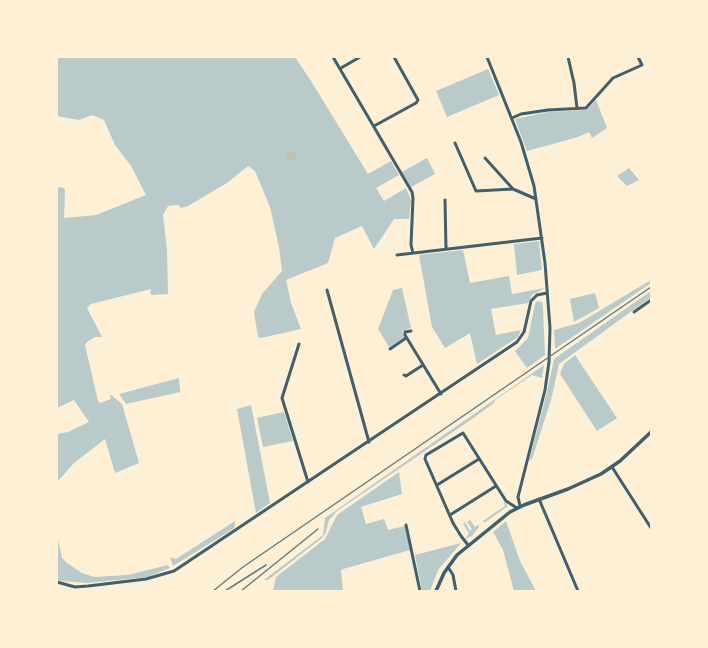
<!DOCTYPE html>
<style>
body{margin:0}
#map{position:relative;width:708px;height:648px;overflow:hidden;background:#fdf0d5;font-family:"Golos Text",sans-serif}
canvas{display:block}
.frame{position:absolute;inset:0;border:58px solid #fdf0d5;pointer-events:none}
</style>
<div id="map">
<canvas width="708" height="648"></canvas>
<div class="frame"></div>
</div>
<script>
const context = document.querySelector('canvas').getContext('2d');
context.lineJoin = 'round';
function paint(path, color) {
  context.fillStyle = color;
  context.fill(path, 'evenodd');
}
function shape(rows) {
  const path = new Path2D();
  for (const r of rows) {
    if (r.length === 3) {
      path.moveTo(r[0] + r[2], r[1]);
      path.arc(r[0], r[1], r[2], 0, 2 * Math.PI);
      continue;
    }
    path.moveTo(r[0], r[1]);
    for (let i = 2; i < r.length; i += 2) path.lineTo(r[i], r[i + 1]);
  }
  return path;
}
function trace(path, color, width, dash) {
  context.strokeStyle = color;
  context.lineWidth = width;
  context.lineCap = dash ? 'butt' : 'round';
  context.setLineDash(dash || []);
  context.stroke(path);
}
paint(shape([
 [57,57,295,57,311,81,368,174,391,161,399,175,376,188,384,201,406,188,411,200,409,219,394,219,374,249,362,226,335,238,328,263,286,280,291,303,301,329,261,338,258,337,254,312,262,294,282,271,279,247,270,207,255,171,248,166,227,183,188,206,181,208,178,205,168,206,163,215,167,250,168,294,152,295,150,293,151,289,91,304,87,308,102,337,95,337,87,342,85,345,98,401,100,403,111,399,110,394,122,404,139,463,115,473,105,439,74,463,57,482,57,434,68,432,89,422,74,400,57,408,57,187,64,188,65,191,64,218,96,215,146,195,131,166,115,145,104,120,92,115,79,120,57,116],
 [488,69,499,95,447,117,436,91],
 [596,100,607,128,592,138,589,132,578,137,527,151,515,119,548,112,587,110],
 [427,158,435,174,411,187,402,172],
 [629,168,639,180,627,186,617,176],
 [539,241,542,270,517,275,514,244],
 [463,250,470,283,509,276,512,294,545,288,532,295,528,303,491,309,496,335,521,330,518,337,477,364,470,333,445,348,432,327,419,255],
 [651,280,651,283,555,349,554,330,579,323],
 [402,288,411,328,402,331,404,337,389,347,378,329,393,290],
 [651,291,651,297,559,364,551,400,532,459,529,461,547,392,554,359],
 [595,293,599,308,574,322,570,299],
 [537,301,542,302,543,308,545,355,527,368,515,351,528,338,535,304],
 [575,355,617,418,597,431,560,374,564,364],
 [544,365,542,378,532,375,495,400,494,403,472,419,337,511,329,520,326,532,322,538,268,580,264,580,323,535,325,518],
 [179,378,180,392,126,404,119,394],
 [251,405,270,503,256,513,237,409],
 [284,412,293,441,263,447,257,418],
 [399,472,402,494,361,507,366,524,384,519,388,530,405,526,410,550,343,569,341,571,343,591,273,591,276,577,325,539,337,515],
 [503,501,508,506,484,523,483,521,478,525,479,527,472,536,465,539,469,533,463,524,465,522,470,531,472,529,467,522,470,520,475,527,490,516,505,506],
 [235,521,235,526,233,529,173,566,170,557,176,559],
 [506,521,520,561,536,591,514,591,503,550,493,532],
 [57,535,62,558,67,563,82,573,94,577,128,575,168,565,170,568,147,577,87,583,62,581,57,580],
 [461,543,438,570,430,591,422,591,415,555]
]), '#b9caca');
paint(shape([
 [291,156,5]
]), '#bec0b2');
trace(shape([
 [333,57,412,192,413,198,411,245,413,253],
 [487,57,521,142,534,186,545,263,550,328,549,362,545,390,518,497,520,506],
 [568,57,574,83,577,108],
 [341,68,360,57],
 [512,118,521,114,548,110,586,108,613,78,642,65,638,57],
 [374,126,416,103,418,100,394,57],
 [455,143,476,191,513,189],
 [485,158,513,189,536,199],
 [445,200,446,249],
 [397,255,542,238],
 [327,290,369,442],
 [634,312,651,300],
 [411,331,405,332,405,335,441,394],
 [299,344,282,398,308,482],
 [390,349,406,338],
 [404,375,406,376,423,365],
 [612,467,651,528],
 [437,485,479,459],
 [539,499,578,591],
 [450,515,496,486],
 [406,525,420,591],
 [468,545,461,536,453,523,425,459,426,455,463,433,506,501,517,508],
 [448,567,453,575,456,591],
 [57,582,75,587,88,586,146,579,174,571,517,342,524,332,531,301,537,295,547,293]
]), '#3f606c', 3);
trace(shape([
 [436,591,444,573,457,555,510,512,524,505,568,489,601,474,620,461,651,432]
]), '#3f606c', 3.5);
trace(shape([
 [213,591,243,567,651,287],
 [225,591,266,565],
 [241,591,318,529]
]), '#657d81', 1.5);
</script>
